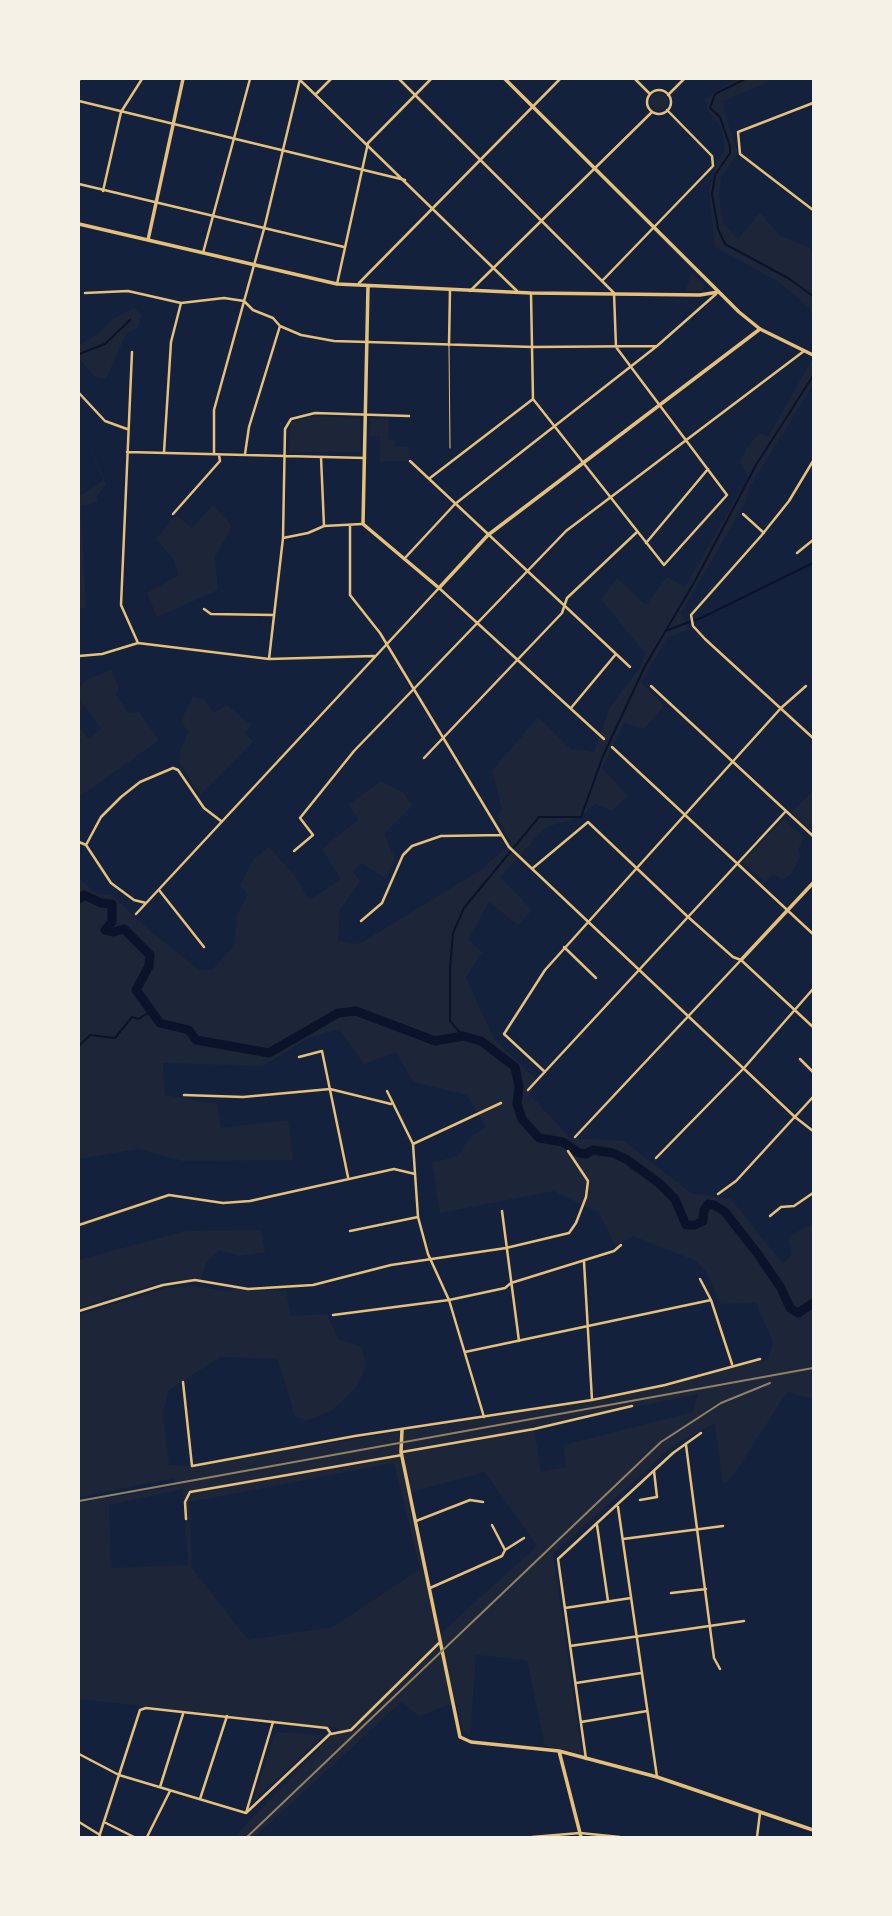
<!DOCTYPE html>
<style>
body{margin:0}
#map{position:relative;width:892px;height:1916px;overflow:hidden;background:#14213d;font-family:"Noto Sans",sans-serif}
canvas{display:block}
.frame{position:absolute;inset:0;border:80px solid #f6f1e7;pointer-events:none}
</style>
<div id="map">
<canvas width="892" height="1916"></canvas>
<div class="frame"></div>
</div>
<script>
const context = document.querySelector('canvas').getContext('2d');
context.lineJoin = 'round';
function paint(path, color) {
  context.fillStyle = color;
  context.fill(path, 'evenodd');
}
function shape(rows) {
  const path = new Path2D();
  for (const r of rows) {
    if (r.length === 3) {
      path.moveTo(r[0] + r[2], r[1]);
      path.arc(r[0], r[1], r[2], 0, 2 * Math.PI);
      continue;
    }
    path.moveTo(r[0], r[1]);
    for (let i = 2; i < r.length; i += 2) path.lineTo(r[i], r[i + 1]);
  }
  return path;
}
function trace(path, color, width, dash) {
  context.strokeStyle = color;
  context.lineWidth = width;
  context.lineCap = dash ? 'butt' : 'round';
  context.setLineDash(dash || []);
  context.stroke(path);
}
paint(shape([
 [735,79,767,79,768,82,724,101,724,112,738,153,721,177,719,195,723,223,738,239,760,213,779,235,810,248,813,252,813,328,810,308,777,281,715,247,709,191,716,164,725,151,722,129,708,111,705,99],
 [659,102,9],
 [692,273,704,285,702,292,685,291],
 [134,308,142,315,137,329,127,332,106,379,95,377,79,358,79,345,98,334,113,319],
 [813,358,813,385,749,488,745,503,681,613,689,629,667,638,641,682,664,706,644,729,624,723,602,768,628,796,612,811,595,804,581,817,546,827,500,877,532,910,518,925,489,902,468,940,482,952,466,978,494,1039,536,1079,530,1095,570,1138,624,1141,691,1193,731,1199,783,1264,792,1255,788,1237,813,1223,813,1399,787,1392,735,1473,723,1485,715,1423,674,1445,553,1554,582,1754,545,1746,527,1660,476,1655,470,1736,463,1729,456,1702,419,1716,401,1702,255,1837,234,1837,339,1728,79,1699,79,1503,177,1486,174,1478,79,1497,79,1315,167,1288,193,1286,231,1292,233,1288,286,1291,291,1316,327,1314,338,1339,362,1347,366,1367,355,1389,331,1411,307,1420,295,1417,278,1359,220,1357,169,1390,163,1413,169,1465,192,1466,592,1400,767,1360,773,1343,756,1303,721,1304,705,1270,694,1260,633,1236,615,1246,599,1213,554,1191,440,1213,432,1163,458,1156,469,1138,486,1127,467,1095,413,1082,396,1052,364,1064,339,1029,309,1038,263,1066,163,1063,165,1095,217,1104,221,1128,288,1120,293,1160,183,1161,138,1149,79,1159,79,878,97,894,112,895,148,929,199,970,212,970,234,946,237,915,248,894,240,886,253,860,269,847,294,875,310,900,341,879,322,849,358,820,349,804,381,781,403,792,412,806,384,834,395,859,385,878,361,863,353,872,360,881,340,910,338,941,359,944,481,870,511,843,497,816,502,809,492,771,538,717,571,749,594,752,610,707,641,666,645,653,601,599,617,578,646,605,667,577,685,587,748,477,740,461,746,449,759,433,768,437],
 [698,1394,693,1412,564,1445,566,1467,541,1472,534,1428],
 [394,1463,420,1569,333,1627,248,1640,192,1568,190,1502],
 [485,1472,537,1546,441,1633,411,1492],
 [183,1489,188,1565,111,1568,109,1505],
 [316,416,360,419,361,452,289,452,291,422],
 [79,419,106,484,97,496,98,502,81,506,86,608,79,608,79,497,103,480],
 [371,419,389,419,388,439,395,440,395,446,409,447,410,461,380,461,380,436,370,436],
 [213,505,232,526,215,557,218,590,157,617,147,593,179,575,173,559,156,539,176,515,192,528],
 [111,670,119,687,116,694,128,713,139,712,159,740,79,797,79,728,89,739,101,729,79,698,79,689,86,680],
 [193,696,204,700,214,713,226,705,252,725,245,733,253,742,200,795,180,763,180,752,188,732,181,721],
 [813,791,813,826,810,829,791,812],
 [784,819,804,837,798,850,801,855,791,874,782,880,774,874,765,882,742,862],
 [261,1230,265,1252,239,1256,219,1250,207,1262,199,1282,168,1280,79,1308,79,1260,186,1231],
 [276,1732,323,1735,253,1802]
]), '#1d2539');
trace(shape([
 [745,79,715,94,710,108,720,117,730,146,730,153,715,175,712,194,718,229,725,244,788,278,813,296],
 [79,354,105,344,130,320],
 [665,631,703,617,813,563],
 [463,1036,450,1021,450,969,453,933,464,908,539,817,581,817,603,756,645,666,695,581,756,465,813,376],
 [79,1046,90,1035,115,1038,132,1017,138,1019,152,1011]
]), '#0b132b', 2);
trace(shape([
 [79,899,84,895,101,903,112,904,112,922,105,930,113,932,124,929,150,955,149,966,136,990,160,1023,189,1030,196,1040,269,1053,338,1013,356,1011,435,1041,463,1036,481,1041,515,1067,519,1086,517,1104,522,1119,539,1138,563,1142,579,1153,586,1154,593,1150,613,1153,626,1159,659,1183,675,1199,686,1225,695,1225,703,1221,704,1210,708,1204,714,1205,725,1212,757,1253,781,1288,790,1308,798,1313,813,1303]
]), '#0b132b', 9);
trace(shape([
 [449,345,450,448]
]), '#e5c07b', 1);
trace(shape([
 [299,79,517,291],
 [399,79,614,293,616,347,727,495,664,565,533,399],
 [635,79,650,94],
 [79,80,80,79],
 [659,102,12],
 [316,94,331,79],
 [668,95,684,79],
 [79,101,405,180],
 [813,103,738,132,740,154,813,210],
 [79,184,344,247],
 [103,191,121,112,142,79],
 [203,253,250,79],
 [602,281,713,166,712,156,667,110],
 [359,283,560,79],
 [337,284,368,143,431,79],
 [470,291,652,112],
 [85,293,128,291,181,303,224,298,244,301,253,310,273,318,280,326,301,335,334,341,533,347,657,346],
 [531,294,533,399],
 [449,345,450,290],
 [132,352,121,605,138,643],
 [79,393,105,421,127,429],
 [127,452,365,458],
 [164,452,171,342,181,303],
 [214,454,214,410,264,229,300,79],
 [245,454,249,427,280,326],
 [321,457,324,526],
 [410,461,630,667],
 [813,461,789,501,761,536,691,615,693,626,705,639,813,738],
 [430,478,533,399],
 [173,514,220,461,219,455],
 [743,514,764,533],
 [350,525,350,595,380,633,509,847,795,1117,813,1131],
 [283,538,308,533,324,526,362,524],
 [646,543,708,469],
 [797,553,813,540],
 [404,559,455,504,657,346,716,294],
 [204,609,211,614,274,615],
 [79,656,102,654,138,643,269,659,374,656],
 [269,659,283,538,285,429,291,419,315,413,409,416],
 [651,686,813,836],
 [571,708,616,654],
 [612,747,813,934],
 [424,758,562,613,567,598,637,532],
 [79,842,86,845,111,883,134,900,146,903],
 [86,845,101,817,121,797,140,782,173,768,178,770,204,808,221,821],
 [294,851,313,835,300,818,354,751,566,531,804,351],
 [533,868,588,822,687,916,733,957,741,960,813,1027],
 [159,890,204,947],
 [136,914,439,588,604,739],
 [361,921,382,903,403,855,412,846,441,836,502,835],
 [564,947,596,978],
 [299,1057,322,1051,348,1177],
 [800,1059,813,1072],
 [545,1072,504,1034,545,970,781,708,806,686],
 [528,1090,786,811],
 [387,1091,413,1144,418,1217,428,1254,449,1300,484,1417],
 [184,1095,243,1097,330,1089,391,1104],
 [575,1137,741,960],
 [413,1144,501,1103],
 [656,1158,744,1068,813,989],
 [718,1194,736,1181,813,1097],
 [502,1211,519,1341],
 [770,1216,781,1207,794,1206,813,1193],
 [79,1225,169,1195,223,1203,250,1201,394,1169,415,1174],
 [350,1231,418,1217],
 [584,1262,592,1400],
 [700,1279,711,1300,732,1364],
 [79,1311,163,1285,195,1280,248,1289,313,1285,391,1265,506,1248,569,1233,576,1223,586,1197,588,1181,568,1151],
 [333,1315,449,1300,505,1288,511,1283,614,1251,621,1245],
 [465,1352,711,1300],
 [183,1382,192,1466,355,1436,592,1400,665,1385,760,1359],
 [686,1445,714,1658,720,1669],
 [402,1452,534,1429,632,1406],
 [640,1500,657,1497,654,1471],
 [618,1507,657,1777],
 [186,1519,185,1502,190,1492,402,1455],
 [416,1521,470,1500,483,1502],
 [492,1525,505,1550],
 [597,1525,608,1601],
 [623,1539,723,1526],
 [430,1588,502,1556,505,1550,524,1538],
 [671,1593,706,1589],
 [565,1608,631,1598],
 [570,1646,744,1621],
 [576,1683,641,1673],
 [581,1722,647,1711],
 [331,1734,351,1730,439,1643],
 [79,1754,119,1775,246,1813],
 [586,1759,558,1559,673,1453,701,1433],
 [160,1787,183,1714],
 [200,1799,227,1716],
 [246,1813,330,1734],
 [246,1813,273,1722],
 [79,1822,100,1835],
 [106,1823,134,1837],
 [99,1837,140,1710,146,1708,327,1728,331,1734],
 [147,1837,170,1791],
 [532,1837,580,1833,620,1837],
 [757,1837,760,1813]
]), '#e5c07b', 2.5);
trace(shape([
 [79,224,337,284,531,293,700,295,718,292],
 [148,240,183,79],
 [368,286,363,524,439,588,488,535,760,329],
 [741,960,813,883],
 [402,1430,401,1452,460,1737,471,1742,559,1751,657,1777,813,1830],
 [559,1751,581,1837]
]), '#e5c07b', 3.5);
trace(shape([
 [505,79,739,312,760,329,813,355]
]), '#e5c07b', 3.5);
trace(shape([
 [79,1501,813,1368],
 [247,1837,661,1442,721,1403,770,1383]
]), '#918062', 2);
</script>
